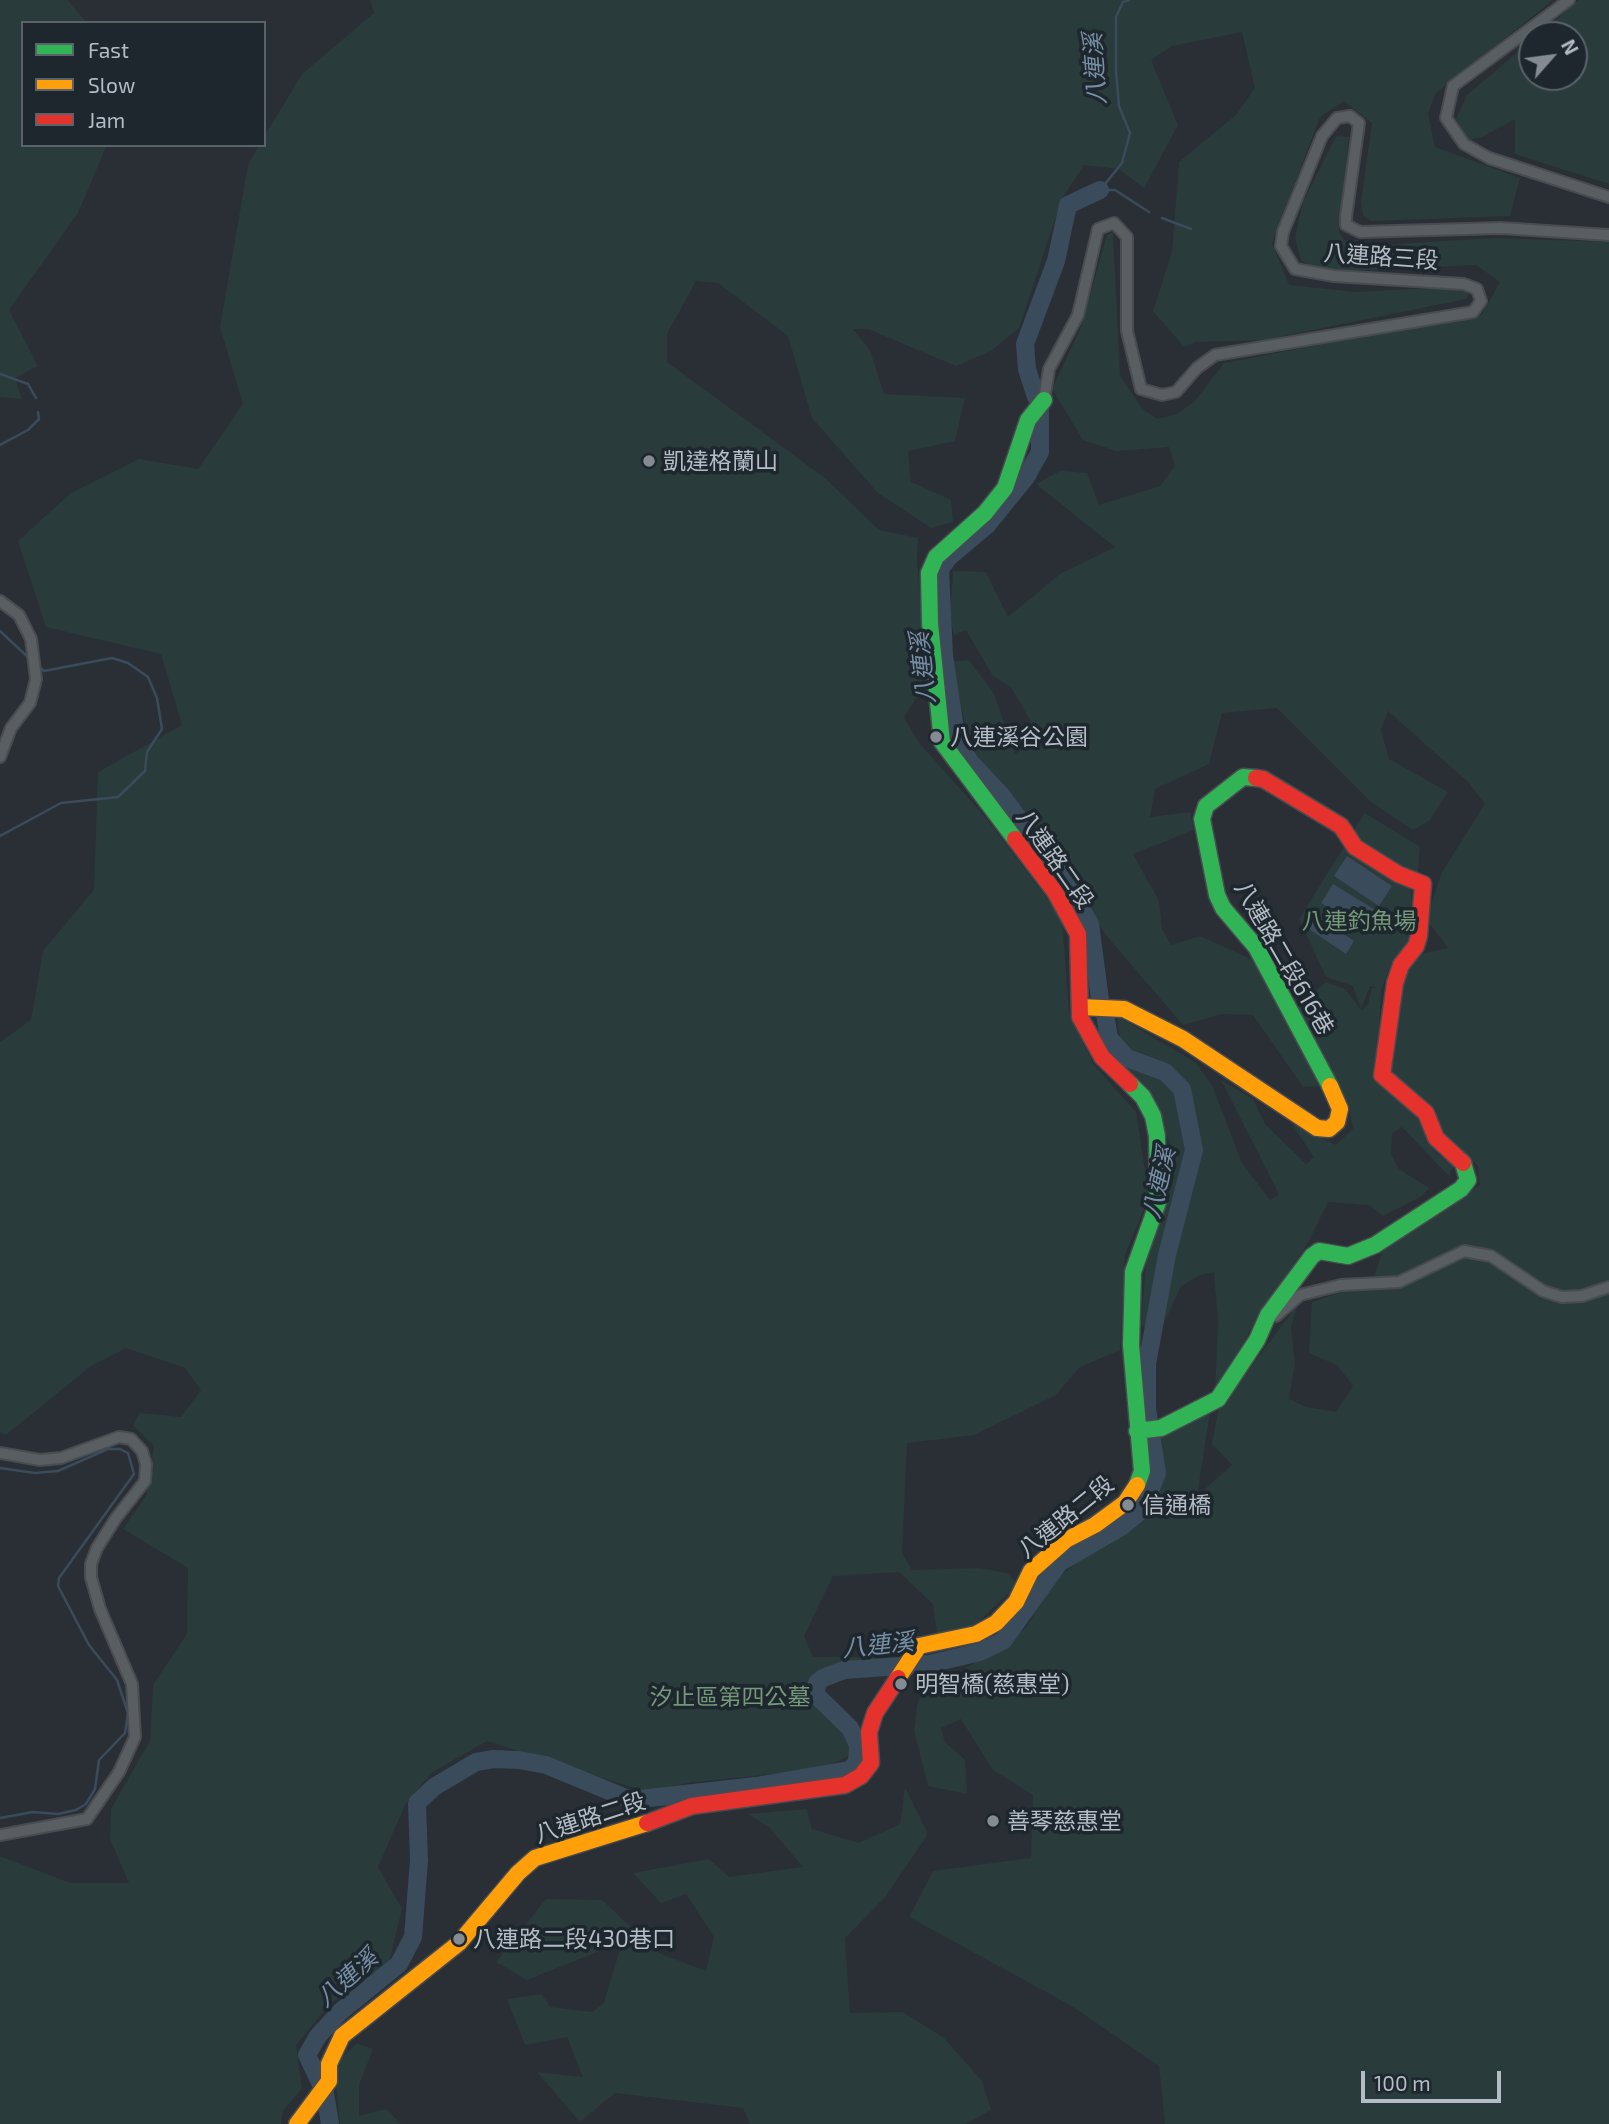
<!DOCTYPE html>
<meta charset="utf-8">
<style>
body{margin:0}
#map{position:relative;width:1609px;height:2124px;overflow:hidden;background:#2a2f35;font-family:"Exo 2",sans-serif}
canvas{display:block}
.legend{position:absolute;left:21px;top:21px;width:245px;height:126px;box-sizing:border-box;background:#1e262e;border:2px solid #5a626a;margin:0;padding:9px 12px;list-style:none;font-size:21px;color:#b4bcc5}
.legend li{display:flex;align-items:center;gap:14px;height:35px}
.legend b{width:35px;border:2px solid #5a626a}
.north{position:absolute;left:1518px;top:21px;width:70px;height:70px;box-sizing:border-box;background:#1e262e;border:2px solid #5a626a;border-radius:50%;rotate:62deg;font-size:19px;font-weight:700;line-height:28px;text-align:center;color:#b4bcc5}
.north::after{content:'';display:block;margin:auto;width:24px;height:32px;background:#848b93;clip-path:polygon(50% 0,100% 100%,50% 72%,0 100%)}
.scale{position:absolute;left:1361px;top:2071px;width:140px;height:32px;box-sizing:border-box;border:4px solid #b4bcc5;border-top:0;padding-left:9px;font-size:21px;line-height:24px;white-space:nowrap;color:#b4bcc5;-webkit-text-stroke:5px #1e262e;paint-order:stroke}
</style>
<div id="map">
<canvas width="1609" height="2124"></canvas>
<ul class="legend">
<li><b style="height:9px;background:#30b455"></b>Fast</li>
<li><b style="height:9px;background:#ff9f0a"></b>Slow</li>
<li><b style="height:9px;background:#e5322d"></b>Jam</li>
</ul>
<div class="north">N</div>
<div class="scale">100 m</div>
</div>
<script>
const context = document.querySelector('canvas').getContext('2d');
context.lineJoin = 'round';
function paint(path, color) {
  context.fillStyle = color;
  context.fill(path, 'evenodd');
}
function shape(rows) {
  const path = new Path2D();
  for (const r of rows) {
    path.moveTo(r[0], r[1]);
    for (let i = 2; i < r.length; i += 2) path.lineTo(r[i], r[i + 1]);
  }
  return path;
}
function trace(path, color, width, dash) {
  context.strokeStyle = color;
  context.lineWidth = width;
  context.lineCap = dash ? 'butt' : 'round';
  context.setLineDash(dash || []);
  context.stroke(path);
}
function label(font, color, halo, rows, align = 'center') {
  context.font = font + ' "Exo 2","Noto Sans TC",sans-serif';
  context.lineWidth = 7;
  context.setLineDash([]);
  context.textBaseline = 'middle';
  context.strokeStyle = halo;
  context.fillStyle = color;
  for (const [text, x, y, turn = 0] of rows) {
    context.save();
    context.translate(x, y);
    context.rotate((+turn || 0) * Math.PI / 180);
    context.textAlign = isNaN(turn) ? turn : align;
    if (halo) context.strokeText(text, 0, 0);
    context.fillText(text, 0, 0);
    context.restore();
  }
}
paint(shape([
 [0,0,68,0,87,23,23,23,23,145,107,145,78,213,9,310,38,366,15,378,22,399,0,397],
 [370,0,1553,0,1436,93,1428,113,1435,147,1520,178,1510,216,1371,221,1363,216,1361,202,1372,123,1344,101,1320,117,1272,243,1289,285,1356,292,1473,286,1466,299,1263,340,1196,342,1184,347,1153,311,1172,252,1179,162,1236,115,1255,88,1242,32,1172,46,1151,60,1178,125,1144,188,1119,169,1084,165,1062,198,1019,328,991,351,956,366,868,329,853,329,870,350,884,394,965,398,955,441,908,451,911,482,951,500,953,522,931,528,878,493,812,418,788,336,718,283,696,281,667,334,667,362,825,478,879,530,918,538,917,561,929,698,916,698,904,718,921,745,986,818,1062,918,1069,1012,1094,1065,1136,1112,1149,1197,1125,1255,1120,1350,1080,1367,1056,1395,974,1435,907,1443,902,1553,912,1570,980,1568,1007,1573,1018,1584,975,1625,937,1633,933,1604,899,1572,833,1576,804,1636,813,1657,879,1657,878,1661,820,1671,810,1681,820,1699,852,1729,856,1744,847,1757,822,1769,686,1783,650,1793,487,1741,431,1773,405,1805,378,1867,402,1909,389,1963,329,2005,296,2045,302,2088,283,2111,281,2124,0,2124,0,1856,70,1883,129,1883,110,1839,111,1809,150,1741,153,1685,187,1634,188,1568,123,1529,146,1496,154,1446,133,1425,140,1413,181,1417,201,1390,185,1368,126,1348,91,1366,6,1435,0,1432,0,1042,31,1020,43,951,94,890,98,772,182,725,161,654,46,627,18,541,71,493,139,459,198,469,243,404,220,327,248,165,259,145,264,145,264,137,302,74,374,13],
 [1579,0,1609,0,1609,184,1515,154,1515,119,1482,137,1468,140,1456,119,1467,95,1532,40,1532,77,1574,77,1574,35,1538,35],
 [1336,136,1349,137,1339,231,1344,240,1363,246,1494,238,1609,242,1609,2124,1165,2124,1159,2066,1070,2005,909,1917,933,1871,1031,1858,1033,1795,993,1770,961,1719,941,1728,945,1742,965,1760,967,1794,928,1786,914,1731,918,1700,1026,1628,1056,1578,1133,1523,1164,1477,1158,1433,1210,1412,1197,1496,1232,1465,1212,1444,1220,1401,1234,1389,1298,1304,1291,1326,1295,1364,1289,1399,1306,1407,1336,1412,1353,1386,1337,1365,1309,1353,1312,1302,1345,1291,1370,1288,1385,1244,1480,1185,1478,1166,1441,1132,1436,1111,1388,1074,1398,984,1420,954,1448,948,1426,919,1442,872,1485,804,1469,783,1388,711,1381,730,1389,759,1448,792,1430,820,1413,830,1370,801,1277,708,1222,713,1209,764,1155,789,1150,817,1190,812,1194,830,1133,854,1159,901,1162,929,1171,945,1200,936,1253,960,1320,1086,1303,1087,1253,1015,1222,1014,1183,1025,1105,934,1065,872,970,747,952,662,969,660,994,694,1015,754,1026,747,1031,722,1011,687,993,676,966,630,954,635,950,618,953,571,986,572,1008,617,1060,574,1115,547,1036,484,1060,471,1087,473,1099,505,1160,486,1175,466,1169,447,1116,451,1083,440,1052,389,1081,327,1107,235,1113,232,1120,376,1142,408,1157,419,1177,414,1195,401,1224,363,1482,314,1500,282,1476,265,1322,272,1301,260,1295,238,1303,202],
 [1365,813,1420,847,1418,870,1411,888,1413,932,1408,944,1393,959,1381,990,1377,1077,1395,1098,1423,1120,1435,1152,1454,1165,1449,1176,1402,1127,1392,1134,1391,1154,1399,1169,1429,1188,1422,1196,1383,1216,1369,1205,1328,1202,1308,1243,1255,1322,1215,1392,1218,1321,1214,1272,1200,1275,1181,1286,1162,1328,1141,1325,1147,1250,1165,1206,1171,1146,1149,1090,1124,1070,1117,1016,1195,1062,1212,1085,1242,1163,1270,1200,1279,1194,1221,1080,1253,1099,1265,1124,1306,1164,1314,1157,1291,1123,1336,1145,1353,1129,1349,1107,1308,1034,1298,1006,1326,982,1345,989,1362,1011,1368,1004,1372,988,1377,988,1370,986,1361,1009,1353,986,1326,977,1299,919],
 [905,1787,928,1834,886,1896,845,1938,850,2013,903,2012,944,2038,982,2081,991,2110,965,2124,750,2124,743,2108,615,2093,580,2122,537,2072,583,2077,567,2037,525,2045,507,1999,542,1994,550,2007,592,2012,604,2003,622,1942,527,1980,496,1962,546,1899,602,1900,659,1953,706,1971,714,1937,686,1894,661,1903,633,1873,709,1859,729,1877,803,1867,769,1827,748,1814,807,1809,812,1829,859,1843,900,1824],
 [357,2043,373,2049,359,2085,359,2116,386,2109,401,2124,340,2124,334,2065]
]), '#2a3b3b');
paint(shape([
 [1347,856,1392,886,1379,906,1334,876],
 [1333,884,1377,911,1365,931,1321,903],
 [1317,916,1354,941,1346,954,1309,929]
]), '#3a4b5c');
trace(shape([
 [1100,190,1122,163,1130,133,1119,106,1116,71,1116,17,1123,2,1129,0],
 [1100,190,1115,190,1149,212],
 [1162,218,1191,229],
 [0,374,28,384,36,398],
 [0,445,28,430,39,419,38,412],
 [0,631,31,660],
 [0,836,61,803,118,797,145,771,147,752,162,729,157,698,148,677,128,663,112,658,44,671,38,666],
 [0,1468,35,1473,58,1471,108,1449,120,1449,128,1453,134,1474,59,1578,58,1586,89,1645,117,1680,128,1713,125,1733,99,1760,95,1789,86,1804,76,1810,58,1814,33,1812,0,1818]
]), '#3a4b5c', 2.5);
trace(shape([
 [1036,397,1027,369,1025,344,1056,261,1068,205,1100,190],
 [1040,408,1040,452,1026,477,987,525,949,557,940,569,944,656,957,741,971,763,1001,795,1060,874,1090,924,1100,1000],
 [330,2124,325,2093,307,2055,318,2036,340,2012,399,1964,413,1937,419,1860,417,1803,434,1787,476,1762,494,1759,519,1760,546,1765,631,1800,756,1786,849,1770,857,1763,858,1745,850,1728,816,1695,817,1683,823,1678,844,1670,929,1664,980,1652,1003,1641,1059,1563,1121,1527,1143,1509,1157,1473,1147,1409,1147,1364,1167,1255,1194,1150,1182,1089,1165,1072,1127,1058,1109,1038,1105,1014]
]), '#3a4b5c', 18);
const street = shape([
 [1569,0,1453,86,1446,118,1464,144,1489,158,1609,197],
 [1044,400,1049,369,1078,315,1098,229,1114,223,1127,237,1127,331,1141,389,1162,395,1176,392,1197,368,1215,355,1473,312,1481,301,1477,289,1464,284,1334,276,1295,269,1281,246,1283,232,1322,136,1337,118,1350,116,1359,123,1346,217,1346,225,1360,232,1501,228,1609,235],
 [0,601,19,615,31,639,36,679,30,703,11,728,0,757],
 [1276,1316,1300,1295,1341,1285,1399,1282,1464,1251,1491,1256,1543,1291,1562,1297,1582,1296,1609,1287],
 [0,1453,40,1460,61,1458,119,1437,131,1439,142,1451,146,1464,145,1481,116,1518,97,1548,91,1564,91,1577,100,1609,132,1684,135,1737,119,1772,87,1819,0,1835]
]);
const fast = shape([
 [1256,778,1243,777,1206,806,1202,819,1217,895,1223,908,1256,947,1330,1086],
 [1015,839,942,742,930,623,929,573,936,557,985,513,1005,488,1028,420,1044,400],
 [1130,1084,1143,1097,1153,1116,1157,1136,1158,1202,1133,1272,1131,1345,1142,1471,1137,1485],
 [1137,1431,1161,1428,1218,1399,1257,1340,1268,1315,1312,1256,1319,1251,1348,1256,1375,1245,1461,1189,1468,1180,1463,1163]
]);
const slow = shape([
 [1080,1007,1124,1009,1183,1039,1317,1128,1329,1129,1337,1122,1340,1109,1330,1086],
 [898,1678,919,1646,976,1634,996,1623,1016,1602,1031,1571,1066,1540,1095,1525,1125,1503,1137,1485],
 [297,2124,329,2081,329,2064,342,2036,459,1943,518,1873,535,1858,647,1823]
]);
const jam = shape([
 [1256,778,1263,779,1341,826,1355,847,1398,874,1423,884,1419,936,1416,946,1401,965,1395,983,1382,1075,1426,1113,1436,1138,1463,1163],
 [1015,839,1055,892,1078,934,1080,1017,1102,1057,1130,1084],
 [647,1823,692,1806,845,1785,861,1776,871,1763,869,1732,875,1713,898,1678]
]);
trace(street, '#484b50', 14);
trace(fast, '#484b50', 19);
trace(slow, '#484b50', 19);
trace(jam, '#484b50', 19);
trace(street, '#595e62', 10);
trace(fast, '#30b455', 16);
trace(slow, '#ff9f0a', 16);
trace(jam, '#e5322d', 16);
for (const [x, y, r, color] of [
 [649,461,7,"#848b93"],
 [936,737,7,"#848b93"],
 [1128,1505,7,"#848b93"],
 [901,1684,7,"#848b93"],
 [993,1821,7,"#848b93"],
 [459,1939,7,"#848b93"]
]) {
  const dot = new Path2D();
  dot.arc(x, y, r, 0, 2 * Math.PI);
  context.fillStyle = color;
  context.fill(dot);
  trace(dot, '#1e262e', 2.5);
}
label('23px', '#b4bcc5', '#1e262e', [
 ["八連路三段",1381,257,4],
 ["八連路二段",1055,859,55],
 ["八連路二段616巷",1284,958,60],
 ["八連路二段",1066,1517,-39],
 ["八連路二段",590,1818,-18]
]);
label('23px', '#b4bcc5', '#1e262e', [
 ["凱達格蘭山",663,461],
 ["八連溪谷公園",950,737],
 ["信通橋",1142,1505],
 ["明智橋(慈惠堂)",915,1684],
 ["善琴慈惠堂",1007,1821],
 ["八連路二段430巷口",473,1939]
], 'left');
label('23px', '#749879', '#1e262e', [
 ["八連釣魚場",1359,921],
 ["汐止區第四公墓",730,1697]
]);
label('italic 24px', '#778fa5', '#1e262e', [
 ["八連溪",1095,69,-94],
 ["八連溪",923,668,-96],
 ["八連溪",1159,1183,-77],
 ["八連溪",878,1645,-6],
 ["八連溪",347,1978,-42]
]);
</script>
